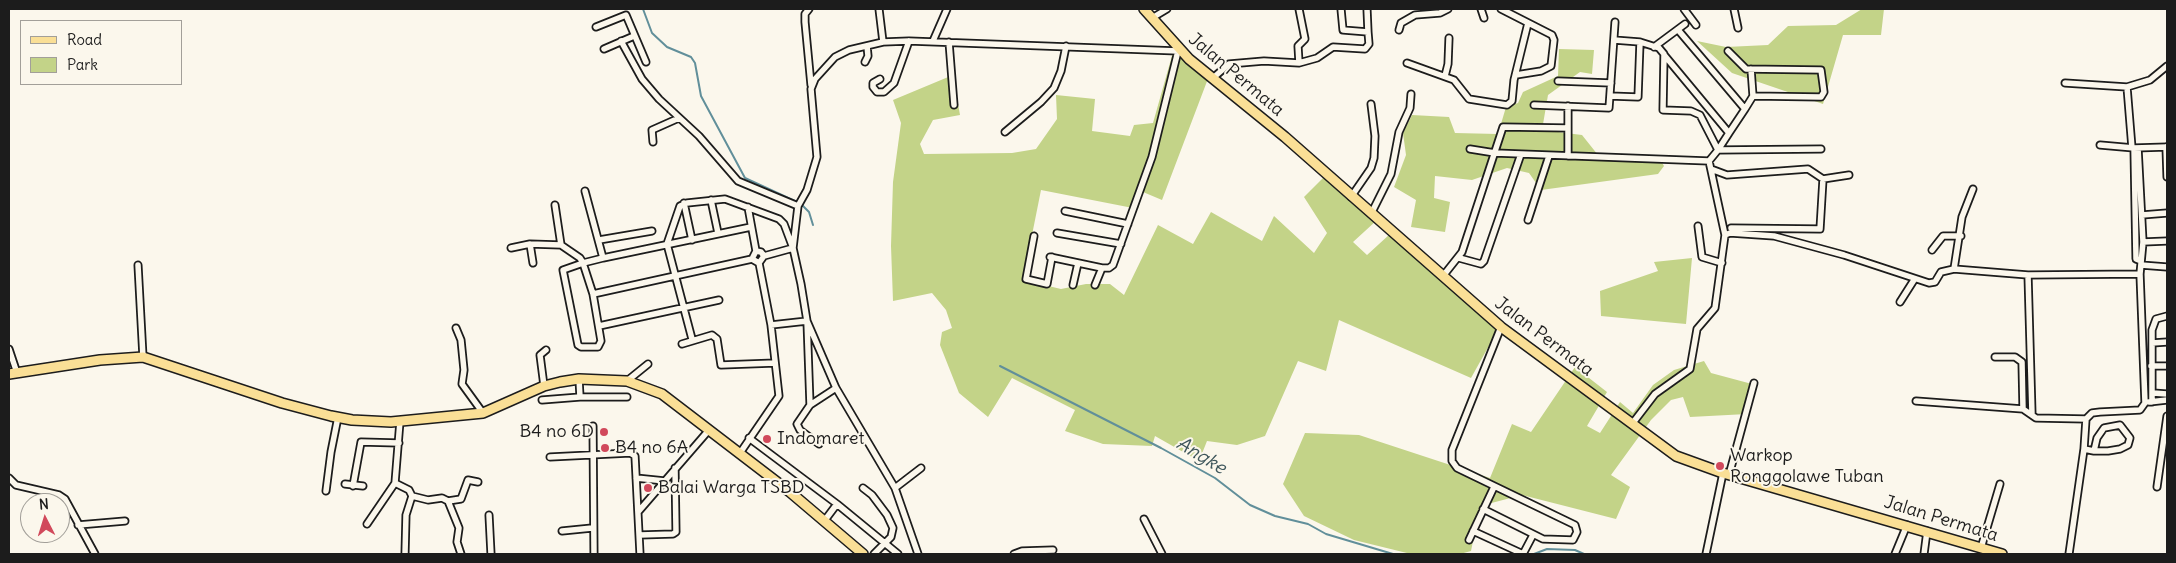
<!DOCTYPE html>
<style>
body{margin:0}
#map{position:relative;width:2176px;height:563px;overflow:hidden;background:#fbf7ec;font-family:Delius,sans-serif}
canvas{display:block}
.frame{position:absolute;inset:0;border:10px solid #1c1c1c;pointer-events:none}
.legend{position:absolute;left:20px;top:20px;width:162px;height:65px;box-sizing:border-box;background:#fbf7ec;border:1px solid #a29f99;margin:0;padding:6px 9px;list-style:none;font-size:15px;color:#1c1c1c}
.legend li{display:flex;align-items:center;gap:10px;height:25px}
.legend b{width:25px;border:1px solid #a29f99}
.north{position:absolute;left:20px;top:493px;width:50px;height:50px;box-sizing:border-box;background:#fbf7ec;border:1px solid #a29f99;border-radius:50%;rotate:355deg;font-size:14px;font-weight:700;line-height:20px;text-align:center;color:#1c1c1c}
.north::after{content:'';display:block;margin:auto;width:18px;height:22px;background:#d1495b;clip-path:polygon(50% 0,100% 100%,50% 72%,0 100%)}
</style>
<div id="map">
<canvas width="2176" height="563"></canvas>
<div class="frame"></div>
<ul class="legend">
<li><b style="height:6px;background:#fadf96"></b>Road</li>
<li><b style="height:14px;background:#c3d388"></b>Park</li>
</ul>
<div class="north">N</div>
</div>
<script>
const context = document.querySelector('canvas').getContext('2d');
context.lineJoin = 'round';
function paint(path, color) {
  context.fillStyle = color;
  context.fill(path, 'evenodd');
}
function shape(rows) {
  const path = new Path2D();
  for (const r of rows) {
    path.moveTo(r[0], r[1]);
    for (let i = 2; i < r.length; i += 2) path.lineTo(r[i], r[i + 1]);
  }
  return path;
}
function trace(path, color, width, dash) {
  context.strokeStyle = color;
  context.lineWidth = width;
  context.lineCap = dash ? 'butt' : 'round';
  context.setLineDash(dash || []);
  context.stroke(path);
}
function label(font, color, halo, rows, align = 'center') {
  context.font = font + ' Delius,sans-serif';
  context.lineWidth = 4;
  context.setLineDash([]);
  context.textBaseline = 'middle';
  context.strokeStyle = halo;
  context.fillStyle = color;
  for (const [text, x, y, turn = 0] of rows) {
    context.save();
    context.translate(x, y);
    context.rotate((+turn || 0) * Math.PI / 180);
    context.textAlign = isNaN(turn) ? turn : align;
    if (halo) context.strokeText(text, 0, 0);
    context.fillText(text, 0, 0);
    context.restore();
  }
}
paint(shape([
 [1862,9,1884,9,1881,35,1843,35,1823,104,1732,73,1697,41,1726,47,1768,45,1788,26,1836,25],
 [1175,45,1209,76,1162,200,1143,192,1138,209,1041,190,1023,280,1061,289,1086,284,1110,284,1124,295,1158,225,1193,244,1211,212,1262,241,1274,216,1314,253,1327,233,1304,197,1327,174,1376,221,1353,242,1367,255,1390,234,1500,326,1471,378,1339,320,1326,371,1298,361,1265,436,1237,445,1207,441,1199,461,1155,436,1152,446,1103,444,1065,431,1075,410,1012,378,988,417,959,393,940,345,942,332,952,328,946,310,932,293,893,301,891,246,893,182,901,123,893,100,953,75,960,115,933,120,920,144,924,154,1012,153,1036,149,1057,119,1056,95,1095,99,1092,131,1130,136,1134,125,1153,123],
 [1559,49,1594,50,1592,74,1580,72,1548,95,1542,130,1582,135,1602,160,1658,156,1664,166,1658,174,1541,190,1529,173,1507,168,1472,180,1435,176,1434,198,1450,202,1445,232,1411,227,1416,200,1394,187,1406,155,1403,133,1412,115,1449,117,1455,133,1498,134,1506,107,1518,103,1523,92,1558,76],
 [1692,258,1686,324,1601,316,1600,291,1658,271,1654,262],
 [1704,361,1711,373,1752,384,1747,414,1690,417,1683,397,1671,400,1651,420,1611,475,1630,487,1616,519,1522,495,1480,506,1471,551,1460,554,1411,554,1354,540,1304,516,1283,484,1305,433,1359,435,1490,478,1512,424,1531,432,1575,367,1607,392,1587,426,1600,433,1620,402,1633,413,1653,385,1674,370]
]), '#c3d388');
trace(shape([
 [643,9,652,33,667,47,691,57,695,63,701,96,745,178,797,202],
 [802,205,809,212,813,225],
 [1000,366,1161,448,1215,478,1250,505,1275,516,1308,524,1326,534,1393,554],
 [1469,554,1475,554],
 [1534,554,1547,549,1575,550,1584,554]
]), '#618f9a', 2);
const street = shape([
 [809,9,805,14,805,22,811,85],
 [879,9,883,42],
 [1341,9,1343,30,1368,32,1367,9],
 [1481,9,1484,18],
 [1501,9,1552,35,1554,40,1551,66,1541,71,1516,75],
 [1684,9,1696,25],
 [1734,9,1738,28],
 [1152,18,1167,9],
 [596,27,626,15,646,62],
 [1399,30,1401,23,1415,15,1440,13,1448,9],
 [1679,31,1745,109,1729,133],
 [621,41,642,79,659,99,699,136,738,181,798,206],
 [933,41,947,9],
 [949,42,954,105],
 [1654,47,1685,24],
 [604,49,634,36],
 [1728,51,1746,69,1821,70,1824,92,1821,97,1753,96,1745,109],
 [1665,56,1729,133,1718,150,1821,149],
 [865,62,868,56,867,46],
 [1299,63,1298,46,1305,39,1299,9],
 [1407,63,1454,80,1469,99,1507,105,1512,101,1514,80,1528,23],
 [1751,69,1753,96],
 [1445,76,1448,64,1449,38],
 [1213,78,1229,64,1264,61,1299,63,1317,58,1333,47,1365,49,1369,44,1368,32],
 [880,79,873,83,873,87,877,92,884,92,894,83,909,41],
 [1558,81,1611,83],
 [2065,83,2127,87,2150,80,2167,66],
 [2127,87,2132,148],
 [1610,96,1638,97,1640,42,1614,40],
 [1534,105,1609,108,1615,22],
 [1005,132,1041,102,1054,88,1061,71,1066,46],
 [653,142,652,130,679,118],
 [2100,145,2134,148,2167,147],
 [2166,147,2167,177],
 [2134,148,2136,259,2141,261],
 [1470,149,1495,153,1709,161,1718,150,1700,115,1691,111,1663,110,1664,54,1659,48,1640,42],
 [1568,156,1568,106],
 [1711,169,1727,175,1808,169,1823,179,1820,229,1731,228],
 [1823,179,1849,175],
 [585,191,603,258],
 [1351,197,1371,168,1374,158,1375,136,1371,104],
 [711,200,718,233],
 [684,203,692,240],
 [555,205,561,245],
 [748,207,756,251,752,259,759,263,764,256,761,252,756,251],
 [1065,211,1128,224],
 [1371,214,1391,174,1399,132,1410,108,1411,94],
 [2142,215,2167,213],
 [1528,220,1549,156],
 [1698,226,1702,257,1722,263],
 [1057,233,1121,244],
 [1725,235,1730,233,1774,236,1844,255,1929,283,1935,282,1941,272,1954,269,2028,275,2140,274],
 [1034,236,1026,279,1047,284,1052,257],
 [599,240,652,231],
 [2143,242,2167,241],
 [530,244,533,263],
 [511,248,530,244,561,245,580,258,583,263,593,294,601,341,598,347,581,347,578,345,563,270,583,263,603,258,751,227],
 [793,248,798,206,807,190,817,157,811,89,815,79,835,57,849,50,883,42,909,41,1178,51,1179,49],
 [1932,250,1943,236,1961,236],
 [764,256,793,248],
 [1050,257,1102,268,1109,268,1113,265,1152,157,1178,51],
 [1459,258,1481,264,1484,261,1521,154],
 [138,265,143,357],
 [2141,265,2167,267],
 [1954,269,1962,217,1973,189],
 [2028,275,2032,414],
 [1443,276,1462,252,1503,127,1568,128],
 [1073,285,1078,263],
 [1095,285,1102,268],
 [593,294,752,259],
 [1900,302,1914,280],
 [771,325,807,321,836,388,895,488,918,554],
 [599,326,719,300],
 [456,328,461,340,464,370,462,384,483,413],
 [692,339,667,244,680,206,687,203,725,199,779,219,784,224,793,248,801,284,807,321,810,405],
 [2152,343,2167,342],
 [682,344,712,335,717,339,721,365,775,363],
 [9,349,17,373],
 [1995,357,2015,357,2022,362,2023,409],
 [2151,366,2167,366],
 [579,379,580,397],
 [627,381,648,364],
 [544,386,540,355,546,350],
 [2153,393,2167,394],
 [542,400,580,397,627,397],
 [1916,401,2023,409,2036,418,2086,419],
 [2149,402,2167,400],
 [2152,402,2152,330,2156,319,2167,316],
 [400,421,395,483,409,490,412,496,428,500,442,498,448,501,459,528,457,542,461,554],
 [1632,424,1655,394,1690,369,1697,329,1715,308,1725,235,1709,161],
 [593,426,594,554],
 [749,438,837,504,898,554],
 [819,444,800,430,797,424,810,405,836,388],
 [2084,449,2094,451,2108,451,2120,449,2128,445,2130,438,2120,425,2104,428,2097,438,2094,451],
 [740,453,779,396,771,325,759,263],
 [550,457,630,453,635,456,640,554],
 [1729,475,1754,383],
 [9,478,16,485,59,495,65,499,95,554],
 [636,478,665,481],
 [345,484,363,486],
 [353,486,361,442,399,443],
 [2157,487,2167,416],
 [863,488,872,495,887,515,893,528,891,537,874,554],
 [895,488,921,468],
 [326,491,331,452,338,417],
 [448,501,461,499,468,480,478,482],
 [1483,509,1543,539,1573,540,1577,532,1575,525,1457,468,1452,461,1452,450,1460,430,1501,327],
 [638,512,709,430],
 [489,515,491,554],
 [1144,519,1162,554],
 [825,520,837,504],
 [367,524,395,483],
 [78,525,125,521],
 [562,531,592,528],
 [1473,531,1523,554,1533,535],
 [640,535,673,534,676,532,675,468],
 [1469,540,1494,487],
 [1981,548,2000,484],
 [405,554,406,515,412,496],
 [1014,554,1022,551,1053,550],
 [1706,554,1723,473],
 [1895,554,1907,525],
 [1924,554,1927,531],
 [2069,554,2084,449,2086,419,2092,413,2100,412,2140,410,2145,403,2140,274,2143,242,2138,148]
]);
const primary = shape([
 [1144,9,1189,59,1285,137,1501,327,1676,456,1723,473,2002,554],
 [9,374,100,360,143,357,282,403,331,416,352,420,391,422,483,413,544,386,560,382,579,379,627,381,662,394,790,492,863,554]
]);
trace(street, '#1c1c1c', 9);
trace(primary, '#1c1c1c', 12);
trace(street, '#fbf7ec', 5.5);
trace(primary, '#fadf96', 9);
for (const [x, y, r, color] of [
 [604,432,5,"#d1495b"],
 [767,439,5,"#d1495b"],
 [605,448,5,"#d1495b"],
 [1720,466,5,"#d1495b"],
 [648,488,5,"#d1495b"]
]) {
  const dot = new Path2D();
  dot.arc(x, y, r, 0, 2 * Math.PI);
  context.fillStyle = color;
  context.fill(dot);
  trace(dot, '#fbf7ec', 2);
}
label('18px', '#1c1c1c', '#fbf7ec', [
 ["Jalan Permata",1236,75,40],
 ["Jalan Permata",1544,337,37],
 ["Jalan Permata",1941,519,17]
]);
label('18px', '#1c1c1c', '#fbf7ec', [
 ["B4 no 6D",594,432,"right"],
 ["Indomaret",777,439],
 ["B4 no 6A",615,448],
 ["Warkop",1730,456],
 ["Ronggolawe Tuban",1730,477],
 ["Balai Warga TSBD",658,488]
], 'left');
label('italic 19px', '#3e565b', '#fbf7ec', [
 ["Angke",1201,456,31]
]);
</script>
